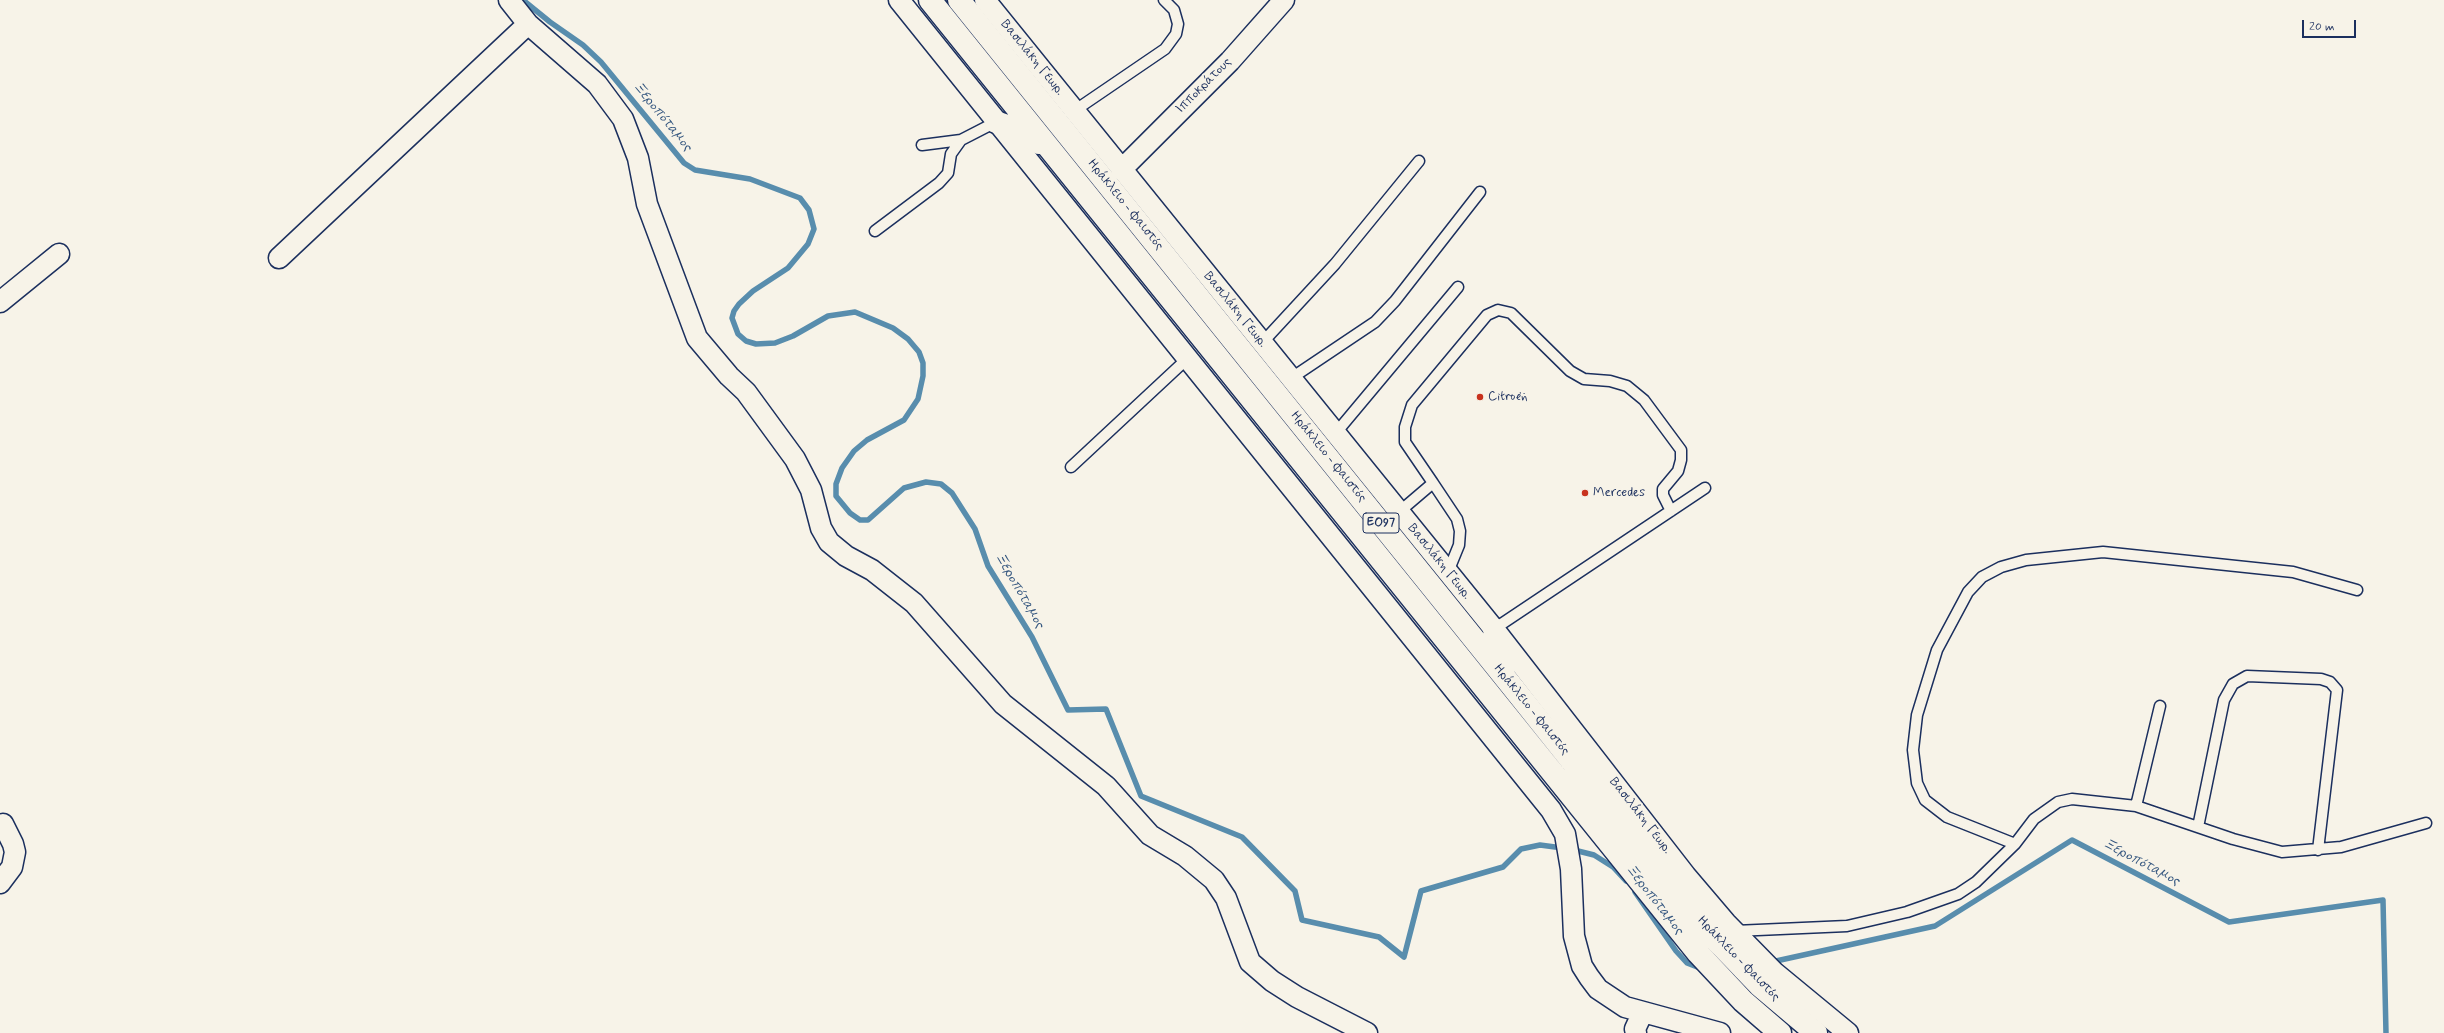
<!DOCTYPE html>
<meta charset="utf-8">
<style>
body{margin:0}
#map{position:relative;width:2444px;height:1033px;overflow:hidden;background:#f7f3e8;font-family:Mynerve,sans-serif}
canvas{display:block}
.scale{position:absolute;left:2302px;top:20px;width:54px;height:18px;box-sizing:border-box;border:2px solid #1b2f5e;border-top:0;padding-left:5px;font-size:12px;line-height:14px;white-space:nowrap;color:#1b2f5e;-webkit-text-stroke:3px #f7f3e8;paint-order:stroke}
</style>
<div id="map">
<canvas width="2444" height="1033"></canvas>
<div class="scale">20 m</div>
</div>
<script>
const context = document.querySelector('canvas').getContext('2d');
context.lineJoin = 'round';
function shape(rows) {
  const path = new Path2D();
  for (const r of rows) {
    path.moveTo(r[0], r[1]);
    for (let i = 2; i < r.length; i += 2) path.lineTo(r[i], r[i + 1]);
  }
  return path;
}
function trace(path, color, width, dash) {
  context.strokeStyle = color;
  context.lineWidth = width;
  context.lineCap = dash ? 'butt' : 'round';
  context.setLineDash(dash || []);
  context.stroke(path);
}
function label(font, color, halo, rows, align = 'center') {
  context.font = font + ' Mynerve,sans-serif';
  context.lineWidth = 4;
  context.setLineDash([]);
  context.textBaseline = 'middle';
  context.strokeStyle = halo;
  context.fillStyle = color;
  for (const [text, x, y, turn = 0] of rows) {
    context.save();
    context.translate(x, y);
    context.rotate((+turn || 0) * Math.PI / 180);
    context.textAlign = isNaN(turn) ? turn : align;
    if (halo) context.strokeText(text, 0, 0);
    context.fillText(text, 0, 0);
    context.restore();
  }
}
trace(shape([
 [523,0,550,22,583,45,601,62,684,163,695,170,750,179,800,198,809,210,814,229,808,244,788,268,753,291,739,304,734,311,732,318,738,334,746,341,756,344,775,343,793,336,828,316,855,312,893,328,908,339,919,352,923,363,923,376,918,399,904,420,867,440,854,451,842,468,836,484,836,496,850,513,860,520,868,520,904,488,926,482,941,484,952,493,975,529,988,566,1032,637,1068,710,1106,709,1141,796,1242,837,1295,891,1302,920,1379,937,1404,957,1421,891,1503,867,1521,849,1540,845,1570,849,1594,855,1613,867,1626,881],
 [1635,892,1676,951,1687,963,1705,970],
 [1776,961,1935,926,2072,840,2229,922,2383,900,2386,1033]
]), '#588dad', 5.5);
const lane = shape([
 [1074,111,1165,49,1176,34,1178,24,1174,10,1164,0],
 [922,145,961,140],
 [875,231,939,183,948,173,951,154,961,140,996,122],
 [1262,343,1335,264,1419,161],
 [1290,379,1375,322,1395,301,1480,192],
 [1335,434,1458,287],
 [1071,467,1188,358],
 [1433,483,1457,519,1460,531,1459,545,1448,572],
 [1399,512,1433,483,1405,442,1405,427,1412,405,1487,315,1498,310,1511,313,1570,371,1584,379,1610,381,1627,386,1644,400,1681,450,1681,460,1678,471,1663,489,1663,495,1671,511],
 [1494,629,1705,488],
 [2136,806,2233,839,2282,852,2341,847,2426,823],
 [2198,827,2224,700,2233,684,2247,676,2321,679,2330,682,2337,690,2318,850],
 [2015,844,1947,817,1925,800,1917,783,1913,750,1917,715,1937,650,1968,592,1982,577,2001,567,2026,560,2103,552,2293,572,2357,590],
 [1735,931,1847,926,1907,912,1958,894,1976,882,2015,844,2034,819,2058,802,2072,799,2136,806,2160,706]
]);
const street = shape([
 [509,0,528,24,597,84,623,119,638,158,647,204,697,338,729,376,746,392,795,459,811,490,821,528,829,542,846,556,872,570,914,603,1003,704,1106,786,1150,835,1185,856,1214,880,1226,898,1250,962,1272,981,1297,997,1367,1033],
 [899,0,1551,810,1565,834,1571,869,1574,936,1582,966,1589,977,1598,989,1625,1007,1720,1033],
 [985,0,1494,629,1686,876,1726,923,1774,972,1848,1033],
 [1121,170,1230,61,1284,0],
 [279,258,528,24],
 [0,302,59,254],
 [0,883,12,867,15,852,13,844,3,824],
 [1636,1033,1635,1029,1643,1012]
]);
const primary = shape([
 [930,0,1698,953,1743,1001,1780,1033],
 [959,0,1511,685,1673,888,1713,937,1759,985,1816,1033],
 [996,122,1013,128,1039,143],
 [1494,629,1499,658,1504,669]
]);
trace(lane, '#1b2f5e', 13);
trace(street, '#1b2f5e', 23);
trace(primary, '#1b2f5e', 25);
trace(lane, '#f7f3e8', 10);
trace(street, '#f7f3e8', 20);
trace(primary, '#f7f3e8', 22);
for (const [x, y, r, color] of [
 [1480,397,4,"#c8321e"],
 [1585,493,4,"#c8321e"]
]) {
  const dot = new Path2D();
  dot.arc(x, y, r, 0, 2 * Math.PI);
  context.fillStyle = color;
  context.fill(dot);
  trace(dot, '#f7f3e8', 1.5);
}
for (const [x, y, w] of [
 [1381,523,36]
]) {
  const box = new Path2D();
  box.roundRect(x - w / 2, y - 10, w, 20, 3);
  context.fillStyle = '#f7f3e8';
  context.fill(box);
  trace(box, '#1b2f5e', 1);
}
label('bold 12px', '#1b2f5e', null, [
 ["ΕΟ97",1381,523]
]);
label('13px', '#1b2f5e', '#f7f3e8', [
 ["Βασιλάκη Γεωρ.",1032,58,51],
 ["Ιπποκράτους",1204,86,-45],
 ["Ηράκλειο - Φαιστός",1125,205,51],
 ["Βασιλάκη Γεωρ.",1235,310,51],
 ["Ηράκλειο - Φαιστός",1328,457,51],
 ["Βασιλάκη Γεωρ.",1439,562,51],
 ["Ηράκλειο - Φαιστός",1531,710,51],
 ["Βασιλάκη Γεωρ.",1640,816,52],
 ["Ηράκλειο - Φαιστός",1738,959,46]
]);
label('13px', '#1b2f5e', '#f7f3e8', [
 ["Citroën",1488,397],
 ["Mercedes",1593,493]
], 'left');
label('italic 14px', '#34567f', '#f7f3e8', [
 ["Ξεροπόταμος",662,117,51],
 ["Ξεροπόταμος",1019,591,60],
 ["Ξεροπόταμος",2141,863,28],
 ["Ξεροπόταμος",1654,900,52]
]);
</script>
